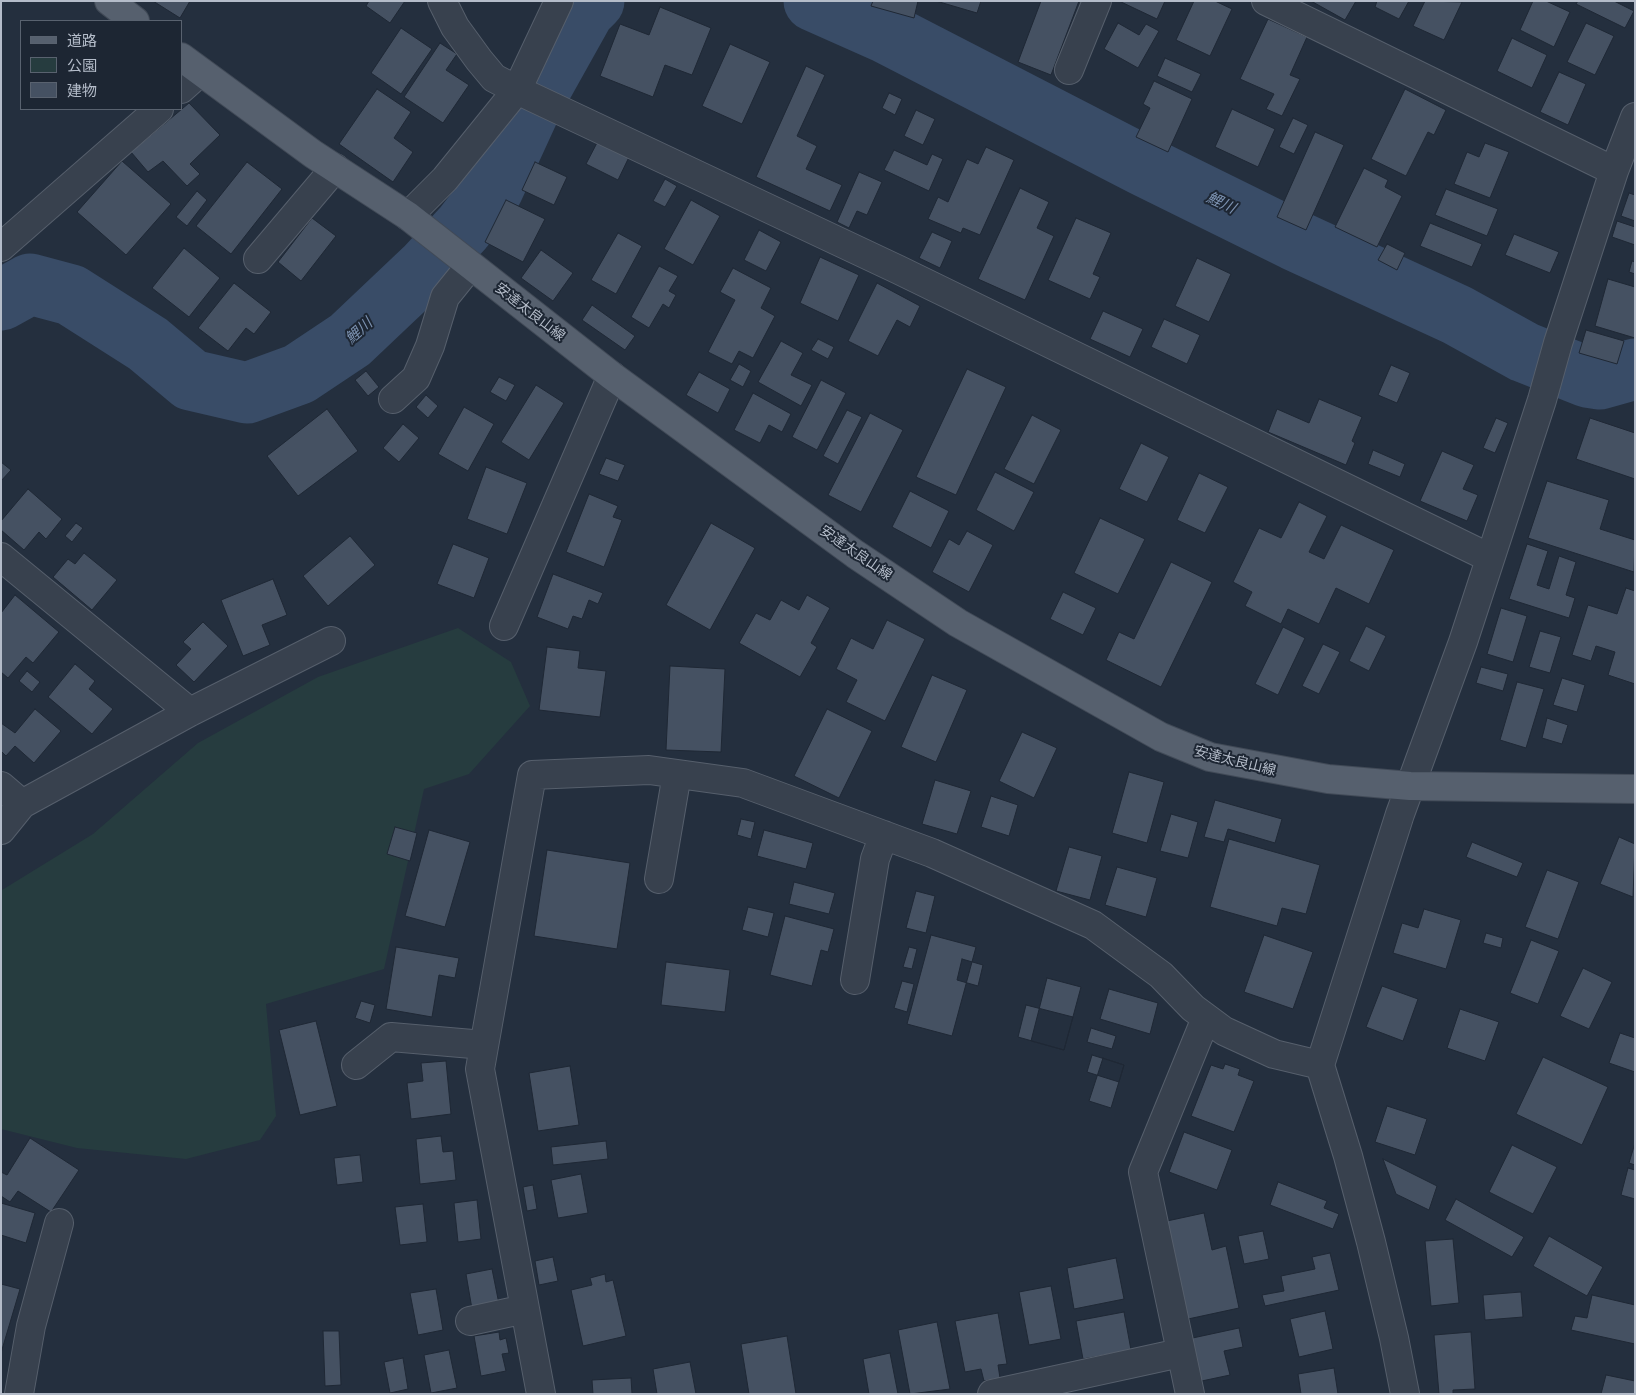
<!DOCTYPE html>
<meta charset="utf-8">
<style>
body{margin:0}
#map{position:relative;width:1636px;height:1395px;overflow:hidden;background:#242f3e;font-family:"Public Sans","Noto Sans JP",sans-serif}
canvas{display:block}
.frame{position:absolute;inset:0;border:2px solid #b4bcc9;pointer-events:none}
.legend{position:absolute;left:20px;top:20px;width:162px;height:90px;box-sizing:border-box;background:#1d2633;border:1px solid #59626f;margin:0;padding:6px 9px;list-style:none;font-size:15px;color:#b4bcc9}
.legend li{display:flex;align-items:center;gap:10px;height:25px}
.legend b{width:25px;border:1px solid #59626f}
</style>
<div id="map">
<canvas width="1636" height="1395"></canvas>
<div class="frame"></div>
<ul class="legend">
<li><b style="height:6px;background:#56606e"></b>道路</li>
<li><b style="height:14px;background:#263c3f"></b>公園</li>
<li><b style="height:14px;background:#455162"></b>建物</li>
</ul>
</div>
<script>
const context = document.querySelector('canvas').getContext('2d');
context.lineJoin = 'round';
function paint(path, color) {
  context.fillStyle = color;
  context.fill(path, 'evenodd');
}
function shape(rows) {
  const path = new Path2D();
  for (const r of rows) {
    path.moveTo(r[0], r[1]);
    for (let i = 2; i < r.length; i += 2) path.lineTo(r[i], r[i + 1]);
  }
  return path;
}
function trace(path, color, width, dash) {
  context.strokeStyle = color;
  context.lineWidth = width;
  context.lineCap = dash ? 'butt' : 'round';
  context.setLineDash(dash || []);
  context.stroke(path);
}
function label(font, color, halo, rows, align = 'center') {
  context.font = font + ' "Public Sans","Noto Sans JP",sans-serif';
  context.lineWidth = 4;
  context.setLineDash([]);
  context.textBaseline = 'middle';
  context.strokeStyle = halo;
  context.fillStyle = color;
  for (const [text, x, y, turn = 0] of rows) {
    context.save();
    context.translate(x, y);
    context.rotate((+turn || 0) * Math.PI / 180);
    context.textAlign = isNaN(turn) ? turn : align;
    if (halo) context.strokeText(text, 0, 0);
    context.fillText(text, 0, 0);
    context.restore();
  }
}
paint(shape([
 [458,628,511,662,530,706,469,774,424,789,384,969,266,1004,276,1116,260,1140,186,1159,77,1148,1,1129,2,890,93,834,198,743,318,677]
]), '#263c3f');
trace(shape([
 [814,1,886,33,1144,166,1294,240,1457,315,1524,352,1587,377,1600,379,1635,369],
 [1,300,30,284,71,295,148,344,191,380,247,393,299,374,350,340,426,268,463,228,493,189,532,104,584,11,594,1]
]), '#394c67', 61);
const building = shape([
 [153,1,190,1,180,18,153,1],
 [369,1,405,1,390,23,366,6,369,1],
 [873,1,918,1,914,18,871,6,873,1],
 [936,1,981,1,977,13,936,1],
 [1041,1,1079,1,1051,75,1018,62,1041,1],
 [1119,1,1165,1,1157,19,1119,1],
 [1194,1,1215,1,1232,9,1210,56,1176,40,1194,1],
 [1311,1,1356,1,1345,20,1311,1],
 [1377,1,1409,1,1399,19,1375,7,1377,1],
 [1425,1,1462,2,1444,40,1413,26,1425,1],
 [1533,1,1546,1,1570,12,1554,47,1520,30,1533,1],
 [1578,1,1614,1,1634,11,1625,28,1576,4,1578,1],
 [660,7,711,28,692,75,665,65,653,97,600,76,620,24,649,35,660,7],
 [1268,19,1307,37,1290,75,1300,79,1282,116,1266,109,1274,94,1240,79,1268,19],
 [1118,23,1139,35,1146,24,1159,31,1138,68,1104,49,1118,23],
 [1586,23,1614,36,1595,75,1567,62,1586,23],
 [401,28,432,49,401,94,371,73,401,28],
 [1512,38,1547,55,1532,88,1497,71,1512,38],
 [440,43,457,54,446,70,469,85,443,123,404,97,440,43],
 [730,44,770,62,742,124,702,106,730,44],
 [1165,58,1201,74,1192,92,1157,76,1165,58],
 [806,66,825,75,797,136,817,146,806,169,842,185,830,211,756,177,806,66],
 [1559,72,1586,84,1568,125,1540,112,1559,72],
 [1154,81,1192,99,1168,152,1136,137,1150,108,1143,104,1154,81],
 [377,89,411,112,394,138,413,152,393,182,339,144,377,89],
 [1405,89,1446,110,1434,135,1428,132,1406,176,1371,159,1405,89],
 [889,93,902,99,895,115,882,108,889,93],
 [189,103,220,135,190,164,200,174,187,186,163,161,148,172,131,152,189,103],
 [1232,109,1275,129,1258,167,1215,147,1232,109],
 [916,110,935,119,923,145,904,136,916,110],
 [1293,118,1308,125,1294,154,1279,147,1293,118],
 [1315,132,1344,145,1306,230,1277,217,1315,132],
 [599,139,630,155,618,180,586,164,599,139],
 [1485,143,1509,152,1490,198,1454,184,1467,152,1479,157,1485,143],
 [986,147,1014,160,980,235,963,228,961,233,928,219,938,197,948,202,967,159,978,164,986,147],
 [894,150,927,165,932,154,943,159,929,191,884,170,894,150],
 [122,161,171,204,126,255,77,212,122,161],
 [247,162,282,189,231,254,196,226,247,162],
 [535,162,567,177,554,205,522,190,535,162],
 [1364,168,1388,180,1385,187,1402,196,1377,247,1335,227,1364,168],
 [859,172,882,182,867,215,857,211,849,228,837,222,859,172],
 [665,179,677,186,665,207,653,201,665,179],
 [1020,188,1049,202,1037,228,1054,236,1025,300,978,279,1020,188],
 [1446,189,1498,209,1487,236,1435,215,1446,189],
 [197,191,207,200,187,226,176,217,197,191],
 [1629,193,1635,195,1635,221,1621,216,1629,193],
 [506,200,545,219,523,262,485,242,506,200],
 [691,200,720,216,693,265,664,249,691,200],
 [312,218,336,236,301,281,278,262,312,218],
 [1076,218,1111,233,1093,274,1100,277,1090,299,1048,280,1076,218],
 [1617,221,1635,227,1635,245,1612,237,1617,221],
 [1430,223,1482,244,1472,267,1420,246,1430,223],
 [759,230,781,242,766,271,744,260,759,230],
 [932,232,952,241,940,268,919,258,932,232],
 [618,233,642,246,616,294,591,280,618,233],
 [1514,234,1559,252,1550,273,1505,255,1514,234],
 [1387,244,1405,253,1397,270,1378,260,1387,244],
 [184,248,220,278,189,317,152,288,184,248],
 [541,250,573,273,553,301,521,278,541,250],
 [820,257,859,275,838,321,800,303,820,257],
 [1197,258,1231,274,1209,322,1175,306,1197,258],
 [1632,261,1635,262,1635,274,1629,272,1632,261],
 [659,266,678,276,669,291,676,295,669,308,663,304,649,328,631,317,659,266],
 [733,268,771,288,761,308,775,316,753,358,739,351,732,364,708,352,735,300,720,292,733,268],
 [1608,279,1635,287,1635,338,1595,326,1608,279],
 [234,283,271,312,254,334,246,328,228,351,198,328,234,283],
 [877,283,920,306,910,327,897,320,878,356,848,341,877,283],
 [592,305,635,336,625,350,582,320,592,305],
 [1103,311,1143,329,1130,357,1090,339,1103,311],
 [1164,319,1200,335,1187,364,1151,347,1164,319],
 [1586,330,1624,341,1617,364,1579,353,1586,330],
 [818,339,834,347,828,359,811,350,818,339],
 [781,341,803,353,791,375,812,385,801,406,758,382,781,341],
 [739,364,751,371,743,387,730,380,739,364],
 [1391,365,1410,373,1397,403,1378,395,1391,365],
 [967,369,1006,387,956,495,916,477,967,369],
 [366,371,379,387,368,396,355,380,366,371],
 [699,372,730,389,718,413,686,395,699,372],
 [499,377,515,385,506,401,490,392,499,377],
 [821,380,846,393,817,450,792,437,821,380],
 [536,385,564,403,529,460,501,442,536,385],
 [753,393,791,414,782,432,769,425,760,443,734,430,753,393],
 [426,395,438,406,428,418,416,407,426,395],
 [1319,399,1362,417,1352,441,1355,443,1346,465,1268,432,1277,409,1309,423,1319,399],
 [464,407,494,424,468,471,438,454,464,407],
 [327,409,358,451,298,496,267,456,327,409],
 [847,410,862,417,838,464,823,456,847,410],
 [870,413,903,430,861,512,828,495,870,413],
 [1032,415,1061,430,1034,484,1004,469,1032,415],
 [1496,418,1508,423,1495,453,1483,448,1496,418],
 [1590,418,1635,433,1635,479,1576,459,1590,418],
 [403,424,419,438,399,462,383,448,403,424],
 [1141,443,1169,457,1147,502,1119,489,1141,443],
 [1373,450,1405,464,1400,477,1368,464,1373,450],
 [1442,451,1474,465,1463,489,1478,495,1467,521,1420,501,1442,451],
 [606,458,625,465,618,481,599,474,606,458],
 [1,462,11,470,1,481,1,462],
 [486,467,527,483,507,534,467,519,486,467],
 [995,472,1034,492,1014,531,976,510,995,472],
 [1199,473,1228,487,1205,533,1177,520,1199,473],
 [1547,481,1609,500,1600,529,1635,540,1634,572,1528,538,1547,481],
 [28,489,62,519,46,539,39,532,24,550,1,530,1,521,28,489],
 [910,491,949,511,931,548,892,527,910,491],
 [589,494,618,506,613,517,622,520,604,567,566,552,589,494],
 [1299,502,1327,516,1309,552,1324,559,1341,525,1394,550,1369,604,1336,588,1319,624,1288,609,1281,624,1245,606,1252,592,1233,582,1259,528,1281,538,1299,502],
 [1100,518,1145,539,1118,594,1074,573,1100,518],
 [76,523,83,528,72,542,65,536,76,523],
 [711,523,755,548,710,630,666,605,711,523],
 [967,531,993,545,969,592,932,572,949,539,959,545,967,531],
 [350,536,375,565,328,606,303,576,350,536],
 [453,544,489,558,474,598,437,584,453,544],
 [1527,544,1548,551,1537,585,1549,589,1559,556,1576,562,1566,595,1575,598,1569,618,1509,599,1527,544],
 [84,553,117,580,92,610,53,577,68,559,75,564,84,553],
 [1171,562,1212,582,1161,687,1106,660,1119,632,1134,639,1171,562],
 [553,574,603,593,598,604,589,600,582,619,573,616,568,629,537,617,553,574],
 [273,579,287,615,262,625,270,645,243,656,221,600,273,579],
 [1626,588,1635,591,1635,684,1608,675,1615,652,1596,646,1591,661,1572,655,1588,605,1617,614,1626,588],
 [1063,592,1096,608,1083,635,1050,619,1063,592],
 [15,595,59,632,33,663,26,657,8,678,1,672,1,613,15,595],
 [807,595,830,608,811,643,817,647,800,677,739,643,756,613,770,620,781,600,799,610,807,595],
 [1501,608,1527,616,1513,662,1487,654,1501,608],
 [887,620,925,639,885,721,846,702,857,680,836,669,851,638,873,649,887,620],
 [203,622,228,646,194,682,176,665,191,649,183,642,203,622],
 [1366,626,1386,636,1369,671,1349,661,1366,626],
 [1283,627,1305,638,1278,695,1255,684,1283,627],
 [1540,631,1561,637,1550,673,1529,667,1540,631],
 [1323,644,1340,652,1319,694,1302,686,1323,644],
 [547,647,580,651,578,668,606,671,600,717,539,710,547,647],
 [75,664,95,681,89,689,113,709,92,734,48,697,75,664],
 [670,666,725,669,721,752,666,750,670,666],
 [1481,667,1508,674,1503,691,1476,683,1481,667],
 [27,671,40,682,32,692,19,681,27,671],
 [932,675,967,690,936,762,901,747,932,675],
 [1562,678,1585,685,1577,712,1553,705,1562,678],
 [1517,682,1544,689,1526,748,1500,740,1517,682],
 [35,709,61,731,34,763,15,746,6,756,1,751,1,723,15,733,35,709],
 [827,709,872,731,839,798,794,776,827,709],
 [1547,718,1568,725,1562,744,1542,738,1547,718],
 [1022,732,1057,748,1034,798,999,781,1022,732],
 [1129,772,1164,782,1147,843,1112,833,1129,772],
 [935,780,971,791,957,834,922,824,935,780],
 [991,796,1018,805,1009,836,981,827,991,796],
 [1215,800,1282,819,1275,843,1228,829,1224,842,1204,837,1215,800],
 [1171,814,1198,822,1188,858,1160,851,1171,814],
 [741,819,755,822,751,839,737,835,741,819],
 [395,827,417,833,410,861,387,854,395,827],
 [429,830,470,842,445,927,405,916,429,830],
 [764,830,813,843,806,869,757,856,764,830],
 [1619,837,1635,844,1633,897,1600,884,1619,837],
 [1229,839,1320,865,1306,914,1282,908,1277,926,1210,907,1229,839],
 [1472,842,1523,863,1517,877,1466,857,1472,842],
 [1069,847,1102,856,1090,900,1056,891,1069,847],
 [547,850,630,863,617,949,534,936,547,850],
 [1117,867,1157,878,1146,917,1105,905,1117,867],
 [1547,870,1579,882,1558,939,1525,927,1547,870],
 [794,882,835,893,829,914,789,904,794,882],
 [916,891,935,896,926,933,906,928,916,891],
 [748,907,774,913,768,937,742,930,748,907],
 [1424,909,1461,920,1446,969,1393,953,1402,923,1418,928,1424,909],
 [785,916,834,929,828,952,821,950,812,986,770,975,785,916],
 [1486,933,1503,938,1501,948,1483,943,1486,933],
 [931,935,976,947,952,1036,907,1024,931,935],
 [1264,935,1313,952,1293,1009,1244,992,1264,935],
 [1531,940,1559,951,1538,1004,1510,993,1531,940],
 [396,947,459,958,455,978,439,975,432,1017,386,1009,396,947],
 [909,947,917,949,912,969,903,967,909,947],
 [962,959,983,965,978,986,957,980,962,959],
 [666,962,730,970,725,1012,661,1005,666,962],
 [1583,968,1612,982,1589,1029,1560,1016,1583,968],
 [1047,978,1081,987,1064,1050,1031,1041,1047,978],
 [902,981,914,984,907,1012,894,1008,902,981],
 [1382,986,1418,999,1403,1041,1366,1027,1382,986],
 [1109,989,1158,1003,1150,1034,1100,1019,1109,989],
 [361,1001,375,1005,370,1023,355,1018,361,1001],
 [1026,1005,1073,1017,1064,1050,1018,1037,1026,1005],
 [1460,1009,1499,1022,1485,1061,1447,1048,1460,1009],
 [316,1021,337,1106,300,1115,279,1030,316,1021],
 [1091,1028,1116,1036,1112,1049,1087,1042,1091,1028],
 [1620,1033,1635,1038,1635,1072,1609,1063,1620,1033],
 [1092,1055,1124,1065,1119,1082,1087,1072,1092,1055],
 [1543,1057,1608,1087,1582,1145,1516,1114,1543,1057],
 [1103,1058,1124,1065,1111,1108,1089,1101,1103,1058],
 [446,1061,451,1114,411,1119,407,1083,423,1081,421,1063,446,1061],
 [1225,1064,1240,1069,1238,1075,1254,1081,1234,1132,1191,1116,1211,1065,1223,1069,1225,1064],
 [570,1066,579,1125,538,1131,529,1073,570,1066],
 [1387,1106,1427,1119,1415,1155,1375,1142,1387,1106],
 [1184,1132,1232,1150,1217,1190,1169,1172,1184,1132],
 [441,1136,443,1152,453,1151,456,1180,420,1184,416,1139,441,1136],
 [30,1138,79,1170,51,1212,18,1191,10,1202,1,1196,1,1172,7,1175,30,1138],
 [606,1141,608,1159,553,1165,551,1147,606,1141],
 [1635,1143,1635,1165,1629,1163,1635,1143],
 [1512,1145,1557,1167,1533,1214,1489,1192,1512,1145],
 [360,1155,363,1182,337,1185,334,1158,360,1155],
 [1383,1159,1437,1186,1429,1210,1396,1194,1383,1159],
 [1628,1168,1635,1170,1635,1199,1621,1195,1628,1168],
 [581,1174,588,1213,558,1218,551,1180,581,1174],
 [1278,1182,1327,1201,1324,1208,1339,1214,1333,1229,1270,1205,1278,1182],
 [533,1185,537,1209,527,1211,523,1187,533,1185],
 [1456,1199,1524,1237,1512,1257,1445,1220,1456,1199],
 [477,1200,481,1239,458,1242,454,1203,477,1200],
 [1,1203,35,1213,26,1243,1,1235,1,1203],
 [423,1204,427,1242,400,1245,395,1207,423,1204],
 [1204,1213,1212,1250,1226,1246,1239,1308,1188,1319,1167,1221,1204,1213],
 [1263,1231,1269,1259,1244,1264,1238,1236,1263,1231],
 [1549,1236,1603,1267,1587,1296,1533,1266,1549,1236],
 [1453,1239,1459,1303,1431,1306,1425,1241,1453,1239],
 [1330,1253,1339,1290,1265,1306,1262,1295,1284,1291,1281,1276,1315,1269,1312,1257,1330,1253],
 [553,1257,558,1281,539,1285,535,1261,553,1257],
 [1116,1258,1124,1299,1074,1309,1067,1268,1116,1258],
 [492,1269,499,1304,472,1309,466,1274,492,1269],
 [605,1274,606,1282,613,1280,626,1336,583,1346,571,1290,592,1285,590,1278,605,1274],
 [1,1284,20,1289,1,1353,1,1284],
 [1051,1286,1061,1339,1029,1345,1019,1292,1051,1286],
 [436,1289,443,1330,418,1335,410,1293,436,1289],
 [1521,1292,1523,1317,1485,1320,1483,1295,1521,1292],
 [1592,1295,1635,1305,1635,1344,1571,1330,1575,1316,1587,1318,1592,1295],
 [1325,1311,1333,1349,1299,1357,1290,1319,1325,1311],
 [1124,1312,1131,1350,1083,1359,1076,1321,1124,1312],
 [998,1313,1007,1364,998,1365,1000,1378,984,1381,981,1369,965,1372,955,1321,998,1313],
 [937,1322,950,1389,910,1394,898,1330,937,1322],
 [1239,1328,1243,1347,1224,1351,1230,1375,1197,1382,1188,1339,1239,1328],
 [323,1331,339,1331,341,1385,325,1386,323,1331],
 [499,1332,500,1340,506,1338,509,1353,502,1354,506,1371,481,1376,474,1336,499,1332],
 [1471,1332,1475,1389,1453,1390,1453,1394,1439,1394,1434,1335,1471,1332],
 [787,1336,796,1394,749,1394,741,1344,787,1336],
 [449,1350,457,1388,431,1393,424,1355,449,1350],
 [890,1353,898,1394,869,1394,863,1359,890,1353],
 [403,1358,408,1389,390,1393,384,1362,403,1358],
 [690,1362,696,1394,657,1394,653,1369,690,1362],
 [1334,1368,1338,1394,1301,1394,1298,1374,1334,1368],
 [1606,1375,1635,1381,1635,1394,1601,1394,1606,1375],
 [631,1378,632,1394,593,1394,592,1380,631,1378]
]);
paint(building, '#455162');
trace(building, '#1f2835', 1);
const minor = shape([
 [442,1,455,27,479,60,494,78,517,90,899,270,1490,558],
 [1266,1,1614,171],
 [1069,70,1097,1],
 [181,89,200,72],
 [408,216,445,179,517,90,559,1],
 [1,247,159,109],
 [258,259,335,168],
 [393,399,416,378,430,346,445,297,470,266],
 [1,557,190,712],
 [504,626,612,376],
 [1,786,22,804,1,830],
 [22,804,190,712,331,641],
 [659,879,677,774],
 [855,980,875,859,884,835],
 [356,1065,391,1037,484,1045],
 [470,1321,525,1309],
 [19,1394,31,1326,59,1223],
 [541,1394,480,1069,532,775,649,770,743,783,932,853,1093,925,1161,975,1193,1008,1224,1031,1274,1054,1320,1065],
 [992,1394,1180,1353],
 [1190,1394,1143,1172,1206,1018],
 [1405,1394,1394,1338,1371,1242,1348,1156,1320,1065,1400,814,1463,642,1542,400,1558,343,1614,171,1635,117]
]);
const major = shape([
 [109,1,135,21],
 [181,57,313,154,408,216,612,376,855,554,958,623,1161,737,1210,757,1328,779,1410,786,1635,789]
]);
trace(minor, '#565f6c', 30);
trace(major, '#414a57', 30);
trace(minor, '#38414e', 28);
trace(major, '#56606e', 28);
label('14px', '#b4bcc9', '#1d2633', [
 ["安達太良山線",530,312,38],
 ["安達太良山線",856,553,35],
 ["安達太良山線",1235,761,14]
]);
label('italic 15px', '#7c92b1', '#1d2633', [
 ["鯉川",1221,203,25],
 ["鯉川",359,331,-42]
]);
</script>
